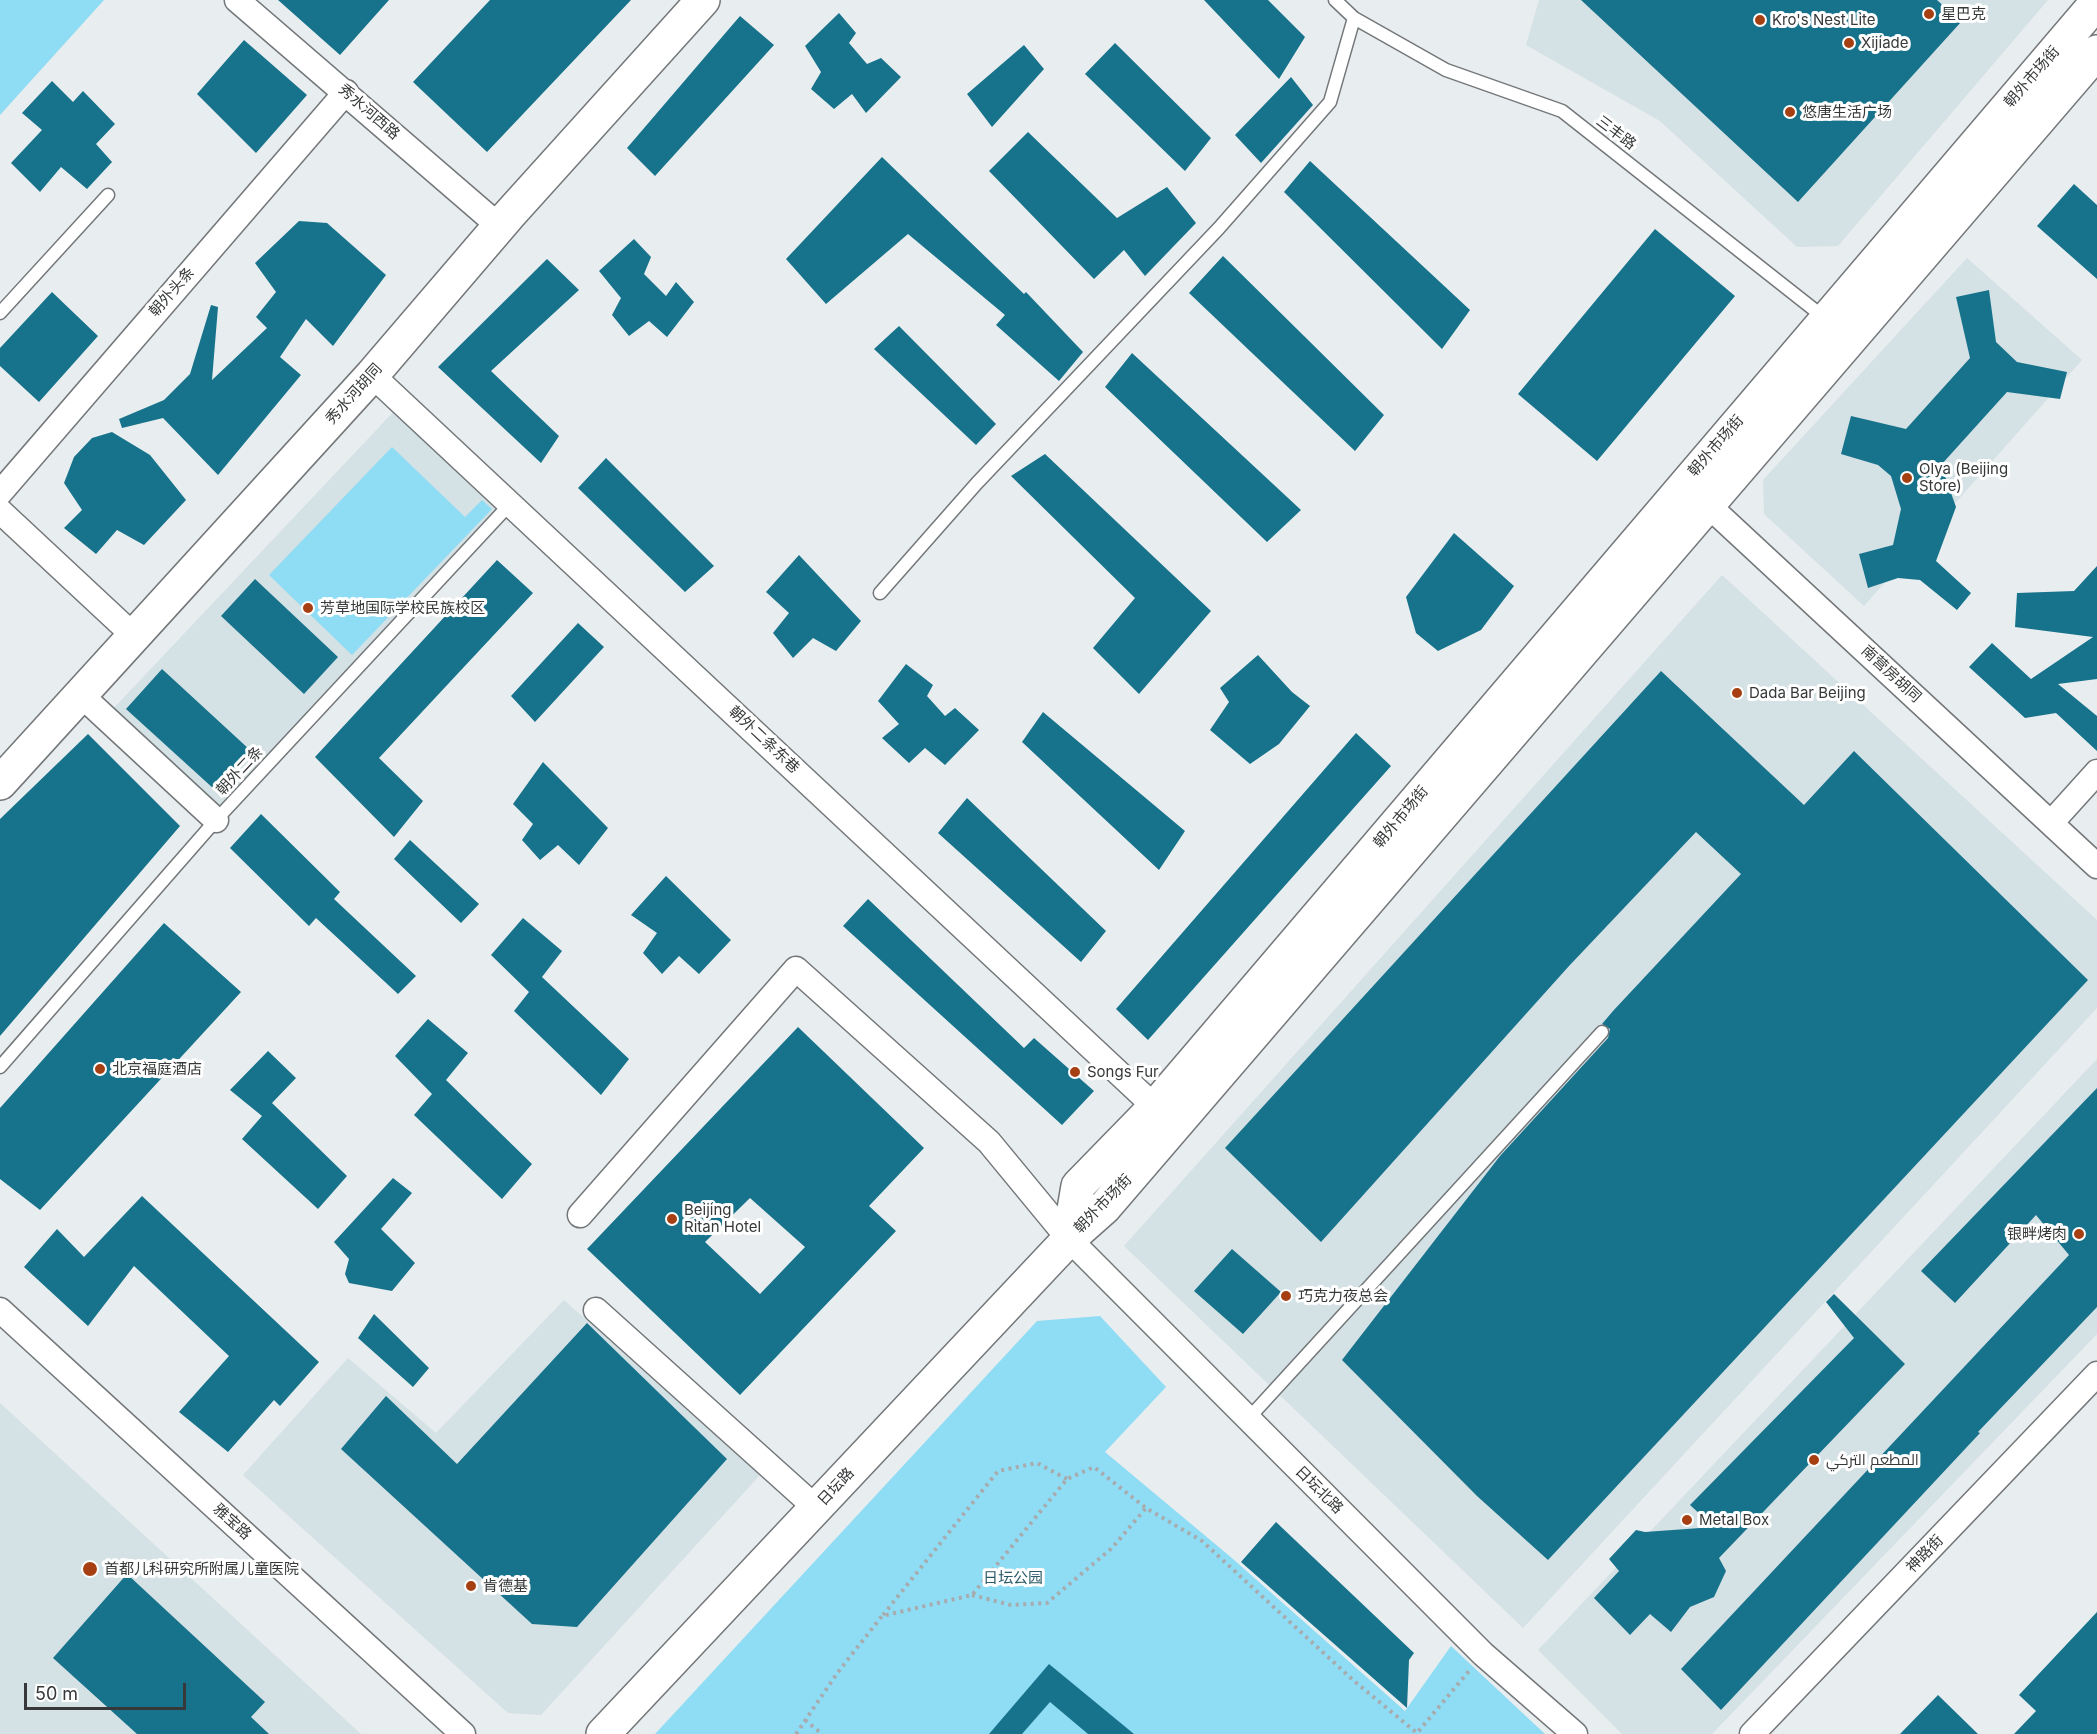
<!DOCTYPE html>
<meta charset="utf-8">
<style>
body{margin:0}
#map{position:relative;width:2097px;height:1734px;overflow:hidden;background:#e8edef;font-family:Inter,sans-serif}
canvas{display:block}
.scale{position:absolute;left:24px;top:1683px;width:162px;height:27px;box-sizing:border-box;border:3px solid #363839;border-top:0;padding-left:8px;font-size:18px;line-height:21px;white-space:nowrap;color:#363839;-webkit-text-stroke:4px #fff;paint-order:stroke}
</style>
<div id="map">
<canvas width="2097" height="1734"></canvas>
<div class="scale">50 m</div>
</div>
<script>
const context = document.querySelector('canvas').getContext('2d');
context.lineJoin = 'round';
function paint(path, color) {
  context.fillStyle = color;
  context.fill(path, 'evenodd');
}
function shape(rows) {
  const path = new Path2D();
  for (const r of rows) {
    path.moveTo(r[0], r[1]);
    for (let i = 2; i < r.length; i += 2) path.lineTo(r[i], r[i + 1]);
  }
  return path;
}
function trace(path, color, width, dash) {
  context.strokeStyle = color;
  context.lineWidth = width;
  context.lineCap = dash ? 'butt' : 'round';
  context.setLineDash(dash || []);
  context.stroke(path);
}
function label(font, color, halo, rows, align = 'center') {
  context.font = font + ' Inter,Cairo,"Noto Sans SC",sans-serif';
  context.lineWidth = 6;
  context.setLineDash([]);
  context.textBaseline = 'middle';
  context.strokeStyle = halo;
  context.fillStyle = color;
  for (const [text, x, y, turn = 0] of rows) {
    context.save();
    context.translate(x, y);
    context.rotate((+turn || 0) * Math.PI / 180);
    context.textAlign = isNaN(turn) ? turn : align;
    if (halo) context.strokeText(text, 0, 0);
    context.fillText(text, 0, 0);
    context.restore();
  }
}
paint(shape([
 [1539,0,2048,0,1838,246,1797,247,1660,121,1526,45],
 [1967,258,2082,360,1864,606,1764,514,1763,480],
 [398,407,503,506,217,809,112,710],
 [1722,575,2097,920,2097,1008,1523,1628,1124,1246],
 [2097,1059,2097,1334,1712,1734,1622,1734,1538,1650],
 [564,1300,760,1475,541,1715,508,1713,243,1475,348,1358,436,1433],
 [0,1403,361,1734,0,1734]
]), '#d4e1e5');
paint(shape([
 [0,0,104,0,0,115],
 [392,447,465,517,482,500,492,509,352,655,269,575],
 [1100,1316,1166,1387,1105,1452,1233,1559,1405,1711,1451,1646,1545,1734,655,1734,1037,1321]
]), '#8fdcf5');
paint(shape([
 [278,0,389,0,340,55],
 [490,0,631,0,487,152,413,82],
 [1204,0,1268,0,1305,37,1279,79],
 [1581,0,1937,0,1961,22,1798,202],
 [839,13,856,33,849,43,867,64,881,58,901,77,866,113,852,94,834,109,811,89,821,72,805,46],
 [740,16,774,45,655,176,627,148],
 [244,40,307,95,256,153,197,94],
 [1115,43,1211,138,1185,171,1085,74],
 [1024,45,1044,69,992,127,967,94],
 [1291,77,1313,105,1261,163,1235,135],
 [52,81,73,102,83,91,115,124,96,144,112,162,87,189,61,167,40,192,11,163,42,130,22,113],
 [1028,132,1117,218,1167,187,1196,223,1145,276,1124,250,1094,279,989,171],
 [882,157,1024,294,1026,292,1083,352,1059,381,996,325,1005,315,908,234,826,304,786,259],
 [1310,161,1470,310,1442,349,1284,192],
 [2074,184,2097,205,2097,279,2037,226],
 [299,221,327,223,386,275,333,346,306,319,280,357,301,375,218,475,163,418,122,428,119,419,164,400,190,374,211,305,218,307,212,380,267,328,256,317,276,292,255,263],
 [1655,229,1735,296,1597,461,1518,394],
 [634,239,651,257,644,274,666,296,676,282,694,302,667,337,649,321,629,336,612,315,621,298,599,271],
 [1223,256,1384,415,1355,451,1189,293],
 [547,259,579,290,491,371,559,436,541,463,438,367],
 [1989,290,1996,342,2017,362,2067,372,2060,399,2007,392,1941,465,1956,507,1936,561,1971,593,1957,610,1920,580,1898,578,1868,588,1859,554,1893,545,1901,509,1891,476,1878,465,1841,454,1851,416,1906,429,1970,358,1956,297],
 [52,292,98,336,39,402,0,366,0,348],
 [899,326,996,424,976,445,874,349],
 [1132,353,1301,510,1267,542,1105,387],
 [112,432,150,455,186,500,144,545,117,530,96,554,64,528,82,510,64,483,74,457,92,438],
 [1045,454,1211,611,1139,694,1093,648,1135,598,1011,476],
 [606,458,714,566,685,592,578,488],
 [1454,533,1514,586,1481,630,1438,651,1416,633,1406,597],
 [799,555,861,621,836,651,813,638,793,658,773,633,789,613,766,592],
 [497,560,533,593,379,758,423,801,394,837,315,757],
 [2097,566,2097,679,2058,684,2097,716,2097,751,2056,713,2025,718,1969,667,1992,643,2031,679,2093,637,2015,627,2017,593,2074,591],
 [255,579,338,657,304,694,221,616],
 [578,623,604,647,535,722,511,696],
 [1258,655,1292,692,1310,706,1279,744,1250,764,1210,730,1229,702,1220,688],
 [906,664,933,685,927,696,945,716,955,708,979,730,945,765,925,748,909,763,882,738,899,724,878,701],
 [162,669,250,750,214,789,126,709],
 [1661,671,1804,805,1854,751,2088,980,1548,1560,1477,1496,1342,1360,1500,1156,1608,1038,1610,1029,1602,1024,1613,1011,1741,874,1696,832,1569,966,1321,1242,1225,1148],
 [1043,712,1185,831,1159,870,1022,742],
 [1356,733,1391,766,1148,1040,1116,1009],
 [88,734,180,826,0,1036,0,819],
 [543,762,608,828,579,865,558,845,540,860,522,840,533,824,513,804],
 [967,798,1106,931,1081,962,938,833],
 [261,814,340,892,334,899,416,976,398,994,316,918,309,926,230,848],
 [410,840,479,904,461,923,394,859],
 [666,876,731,940,699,974,679,956,662,974,643,953,657,933,631,915],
 [868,899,1024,1048,1034,1038,1094,1091,1062,1125,843,926],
 [523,918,562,951,542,977,629,1059,601,1095,514,1011,529,992,491,955],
 [164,923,241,992,40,1210,0,1179,0,1108],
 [428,1019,468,1053,446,1080,532,1164,502,1199,414,1115,432,1094,395,1056],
 [798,1027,924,1148,869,1206,896,1231,740,1395,587,1249],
 [750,1198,805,1247,760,1294,705,1242],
 [268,1051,296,1078,272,1103,347,1176,318,1209,242,1139,262,1116,230,1090],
 [2097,1088,2097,1307,1978,1432,1980,1433,1721,1710,1681,1669,2069,1255,2036,1215,1955,1303,1921,1271],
 [393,1178,412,1193,381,1229,415,1263,392,1291,349,1283,345,1274,349,1259,334,1242],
 [142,1196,319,1362,280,1406,274,1400,228,1452,179,1412,229,1356,134,1266,88,1326,24,1267,57,1229,84,1257],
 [1232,1249,1281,1292,1243,1334,1194,1291],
 [1834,1294,1905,1364,1719,1558,1726,1571,1714,1597,1690,1607,1671,1632,1650,1614,1630,1635,1594,1598,1619,1571,1609,1559,1636,1530,1645,1532,1714,1527,1690,1505,1854,1338,1826,1302],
 [374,1314,429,1368,413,1387,358,1338],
 [587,1323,727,1459,577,1627,532,1624,341,1449,386,1396,457,1464],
 [1276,1522,1414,1653,1409,1660,1407,1708,1241,1562],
 [127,1574,265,1702,251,1717,269,1734,137,1734,53,1658],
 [2097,1612,2097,1734,2014,1734,2036,1711,2019,1695],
 [1049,1664,1134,1734,1088,1734,1050,1702,1022,1734,989,1734],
 [1938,1695,1978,1734,1900,1734]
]), '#17738b');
const lane = shape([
 [1335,0,1354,18,1446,70,1562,111,1826,319],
 [0,313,108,195],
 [880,593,977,483,1219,228,1330,102,1354,18],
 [0,1067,216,820,511,503],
 [1248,1419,1602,1032]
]);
const street = shape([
 [237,0,499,226],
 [372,375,1155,1107],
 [0,493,346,92],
 [1696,494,2097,866],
 [0,511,134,636],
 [81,695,216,820],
 [2051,823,2097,772],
 [580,1215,796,969,989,1142,1069,1239,1483,1654,1575,1734],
 [0,1310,463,1734],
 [596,1310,816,1508],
 [1752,1734,2097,1374]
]);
const secondary = shape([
 [0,783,372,375,509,215,703,0],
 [1069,1239,1078,1186,1155,1107,2097,2],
 [603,1734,1069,1239,1104,1208,2097,52]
]);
trace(lane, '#737779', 15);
trace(street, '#737779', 27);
trace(secondary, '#737779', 36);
trace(shape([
 [972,1595,1011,1605,1047,1603,1112,1548,1146,1508],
 [883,1615,998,1471,1037,1463,1067,1479],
 [805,1720,822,1734],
 [796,1734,838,1672,882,1616,972,1595,1067,1479,1094,1467,1146,1508,1202,1541,1354,1681,1417,1733,1469,1671]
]), '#a7abad', 4, [3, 4.5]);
trace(lane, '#fff', 12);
trace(street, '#fff', 24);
trace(secondary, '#fff', 33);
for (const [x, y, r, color] of [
 [1929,14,6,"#a64013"],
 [1760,20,6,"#a64013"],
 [1849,43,6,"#a64013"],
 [1790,112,6,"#a64013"],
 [1907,478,6,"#a64013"],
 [308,608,6,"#a64013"],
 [1737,693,6,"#a64013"],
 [100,1069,6,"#a64013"],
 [1075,1072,6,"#a64013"],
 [672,1219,6,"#a64013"],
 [2079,1234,6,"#a64013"],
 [1286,1296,6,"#a64013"],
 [1814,1460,6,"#a64013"],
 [1687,1520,6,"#a64013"],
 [90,1569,8,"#a64013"],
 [471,1586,6,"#a64013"]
]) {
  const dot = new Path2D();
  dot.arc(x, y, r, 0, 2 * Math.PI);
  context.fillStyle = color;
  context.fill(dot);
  trace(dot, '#fff', 2);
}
label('15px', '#363839', '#fff', [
 ["星巴克",1941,14],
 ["Kro's Nest Lite",1772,20],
 ["Xijiade",1861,43],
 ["悠唐生活广场",1802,112],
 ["Olya (Beijing",1919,469],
 ["Store)",1919,486],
 ["芳草地国际学校民族校区",320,608],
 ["Dada Bar Beijing",1749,693],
 ["北京福庭酒店",112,1069],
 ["Songs Fur",1087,1072],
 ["Beijing",684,1210],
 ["Ritan Hotel",684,1227],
 ["银畔烤肉",2067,1234,"right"],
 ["巧克力夜总会",1298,1296],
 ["المطعم التركي",1826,1460],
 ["Metal Box",1699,1520],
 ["首都儿科研究所附属儿童医院",104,1569],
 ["肯德基",483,1586]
], 'left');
label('15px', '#363839', '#fff', [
 ["朝外市场街",2032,77,-49],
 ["秀水河西路",369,112,41],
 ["三丰路",1616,133,37],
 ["朝外头条",172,292,-49],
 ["秀水河胡同",354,394,-48],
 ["朝外市场街",1716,446,-49],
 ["南营房胡同",1891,674,43],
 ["朝外二条东巷",764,740,43],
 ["朝外二条",240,771,-47],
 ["朝外市场街",1401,817,-50],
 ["朝外市场街",1103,1204,-46],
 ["日坛路",836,1487,-47],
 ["日坛北路",1319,1490,45],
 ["雅宝路",232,1522,42],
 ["神路街",1925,1554,-46]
]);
label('15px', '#2a5967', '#fff', [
 ["日坛公园",1013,1578]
]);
</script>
